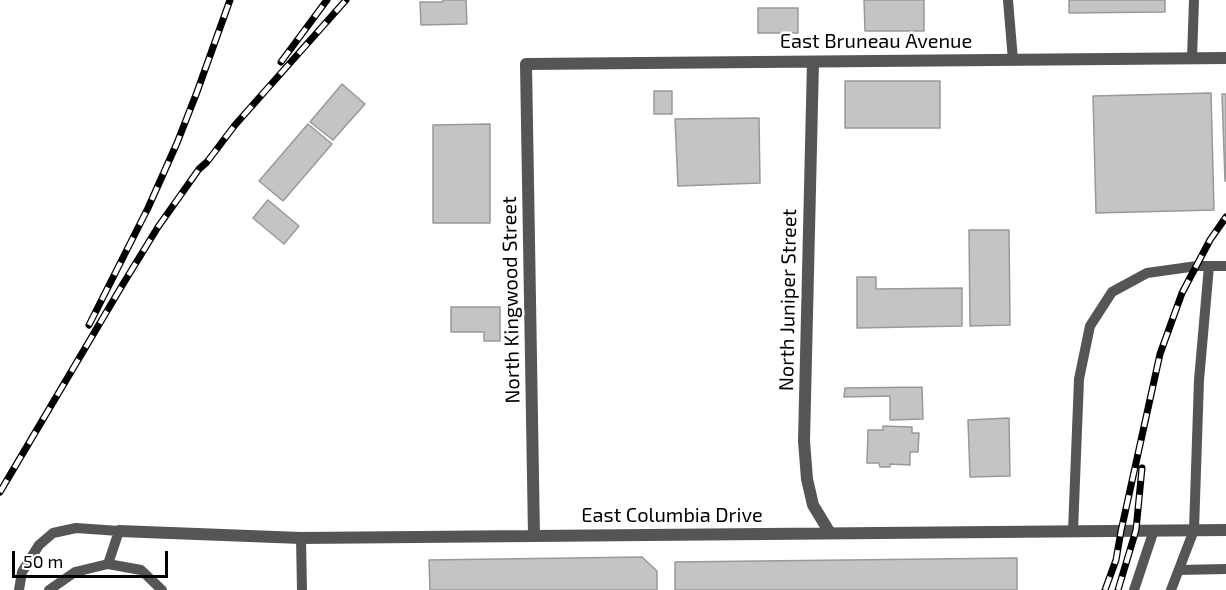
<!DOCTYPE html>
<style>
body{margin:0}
#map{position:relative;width:1226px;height:590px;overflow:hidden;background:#fff;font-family:"Exo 2",sans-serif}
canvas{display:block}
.scale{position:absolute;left:12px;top:551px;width:156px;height:27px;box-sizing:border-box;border:3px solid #000;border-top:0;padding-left:8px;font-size:18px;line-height:21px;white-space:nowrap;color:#000;-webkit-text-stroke:4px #fff;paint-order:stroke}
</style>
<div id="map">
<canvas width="1226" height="590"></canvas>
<div class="scale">50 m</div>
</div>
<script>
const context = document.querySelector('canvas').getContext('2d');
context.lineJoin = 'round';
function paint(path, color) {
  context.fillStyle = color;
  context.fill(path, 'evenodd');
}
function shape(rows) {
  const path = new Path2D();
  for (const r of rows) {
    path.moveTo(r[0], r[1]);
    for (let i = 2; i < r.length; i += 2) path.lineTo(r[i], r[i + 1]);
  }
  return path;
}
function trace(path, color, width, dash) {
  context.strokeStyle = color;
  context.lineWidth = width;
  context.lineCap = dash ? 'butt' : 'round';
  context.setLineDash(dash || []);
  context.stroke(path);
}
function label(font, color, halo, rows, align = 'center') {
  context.font = font + ' "Exo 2",sans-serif';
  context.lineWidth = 5;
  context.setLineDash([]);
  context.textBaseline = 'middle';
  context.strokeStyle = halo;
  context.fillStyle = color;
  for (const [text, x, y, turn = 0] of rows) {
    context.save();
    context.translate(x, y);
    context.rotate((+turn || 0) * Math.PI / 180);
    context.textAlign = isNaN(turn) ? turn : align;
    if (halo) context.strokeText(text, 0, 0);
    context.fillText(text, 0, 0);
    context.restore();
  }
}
const building = shape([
 [443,0,466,0,467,24,421,25,420,2,443,2,443,0],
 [864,0,924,0,924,31,865,31,864,0],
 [1069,0,1165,0,1165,12,1069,13,1069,0],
 [758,8,798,8,798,33,758,33,758,8],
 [845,81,940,81,940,128,845,128,845,81],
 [342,84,365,104,333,140,310,122,342,84],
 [654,91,672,91,672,114,654,114,654,91],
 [1211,93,1214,210,1096,213,1093,96,1211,93],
 [1222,94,1226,94,1226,181,1225,181,1222,94],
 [759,118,760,183,678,186,675,119,759,118],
 [308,124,332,144,283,201,259,181,308,124],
 [490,124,490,223,433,223,433,125,490,124],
 [268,200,299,226,284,244,253,218,268,200],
 [969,230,1009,230,1010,325,970,326,969,230],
 [857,277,876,277,876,289,962,288,962,326,857,328,857,277],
 [451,307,500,307,500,341,484,341,484,332,451,332,451,307],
 [922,387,923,419,890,420,890,396,844,397,845,388,922,387],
 [1009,418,1010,476,970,477,968,420,1009,418],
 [883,426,912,427,912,433,919,433,918,452,910,452,910,465,890,464,890,467,880,467,879,463,867,463,868,430,883,430,883,426],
 [642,557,657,571,657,590,430,590,429,560,642,557],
 [1017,558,1017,590,675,590,675,562,1017,558]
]);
paint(building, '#c4c4c4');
trace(building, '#999', 1.5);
trace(shape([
 [1008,0,1013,60],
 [1192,58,1194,0],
 [1073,531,1079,379,1090,326,1112,292,1147,273,1197,266,1226,266],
 [301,538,302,590],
 [1179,570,1226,569],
 [19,590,22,572,39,545,53,533,76,528,119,531,108,564],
 [49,590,75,572,108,564,141,570,162,590],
 [1134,590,1154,530],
 [1171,590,1194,530,1199,380,1209,266]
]), '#555', 10);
trace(shape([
 [813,62,804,441,807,479,813,505,830,533],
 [119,531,301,538,1226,530],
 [534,536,526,64,1226,58]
]), '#555', 12);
const rail = shape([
 [281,62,327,0],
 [89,325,148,208,177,143,197,92,230,0],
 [0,492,123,284,158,227,199,169,207,162,235,125,346,0],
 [1105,590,1116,560,1121,531,1160,354,1182,293,1210,240,1226,217],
 [1118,590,1136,530,1142,468]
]);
trace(rail, '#000', 7);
trace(rail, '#fff', 4.5, [14]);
label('20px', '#000', '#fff', [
 ["East Bruneau Avenue",876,41],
 ["North Kingwood Street",511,300,-91],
 ["North Juniper Street",788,300,-89],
 ["East Columbia Drive",672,515]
]);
</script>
